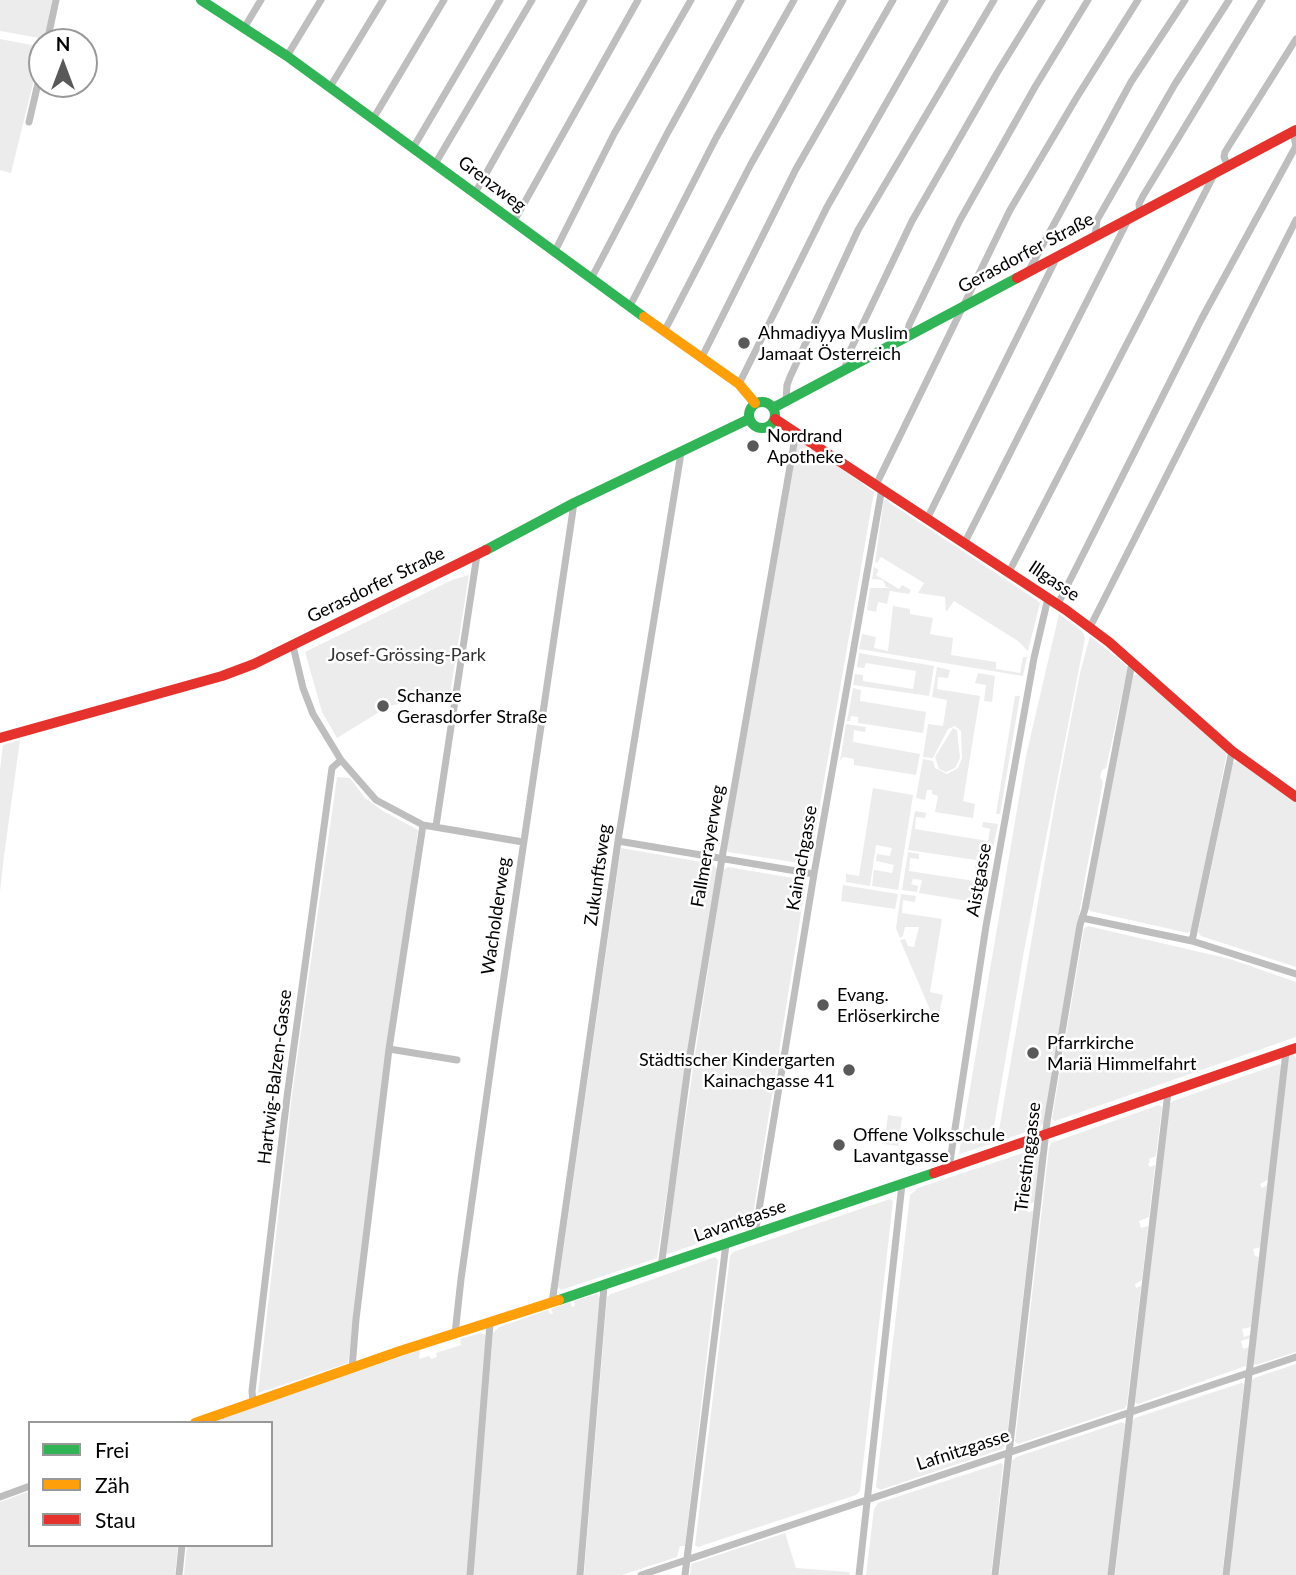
<!DOCTYPE html>
<meta charset="utf-8">
<style>
body{margin:0}
#map{position:relative;width:1296px;height:1575px;overflow:hidden;background:#fff;font-family:Lato,sans-serif}
canvas{display:block}
.legend{position:absolute;left:28px;top:1421px;width:245px;height:126px;box-sizing:border-box;background:#fff;border:2px solid #999;margin:0;padding:9px 12px;list-style:none;font-size:21px;color:#000}
.legend li{display:flex;align-items:center;gap:14px;height:35px}
.legend b{width:35px;border:2px solid #999}
.north{position:absolute;left:28px;top:28px;width:70px;height:70px;box-sizing:border-box;background:#fff;border:2px solid #999;border-radius:50%;rotate:0deg;font-size:19px;font-weight:700;line-height:28px;text-align:center;color:#000}
.north::after{content:'';display:block;margin:auto;width:24px;height:32px;background:#595959;clip-path:polygon(50% 0,100% 100%,50% 72%,0 100%)}
</style>
<div id="map">
<canvas width="1296" height="1575"></canvas>
<ul class="legend">
<li><b style="height:9px;background:#30b455"></b>Frei</li>
<li><b style="height:9px;background:#ff9f0a"></b>Zäh</li>
<li><b style="height:9px;background:#e5322d"></b>Stau</li>
</ul>
<div class="north">N</div>
</div>
<script>
const context = document.querySelector('canvas').getContext('2d');
context.lineJoin = 'round';
function paint(path, color) {
  context.fillStyle = color;
  context.fill(path, 'evenodd');
}
function shape(rows) {
  const path = new Path2D();
  for (const r of rows) {
    if (r.length === 3) {
      path.moveTo(r[0] + r[2], r[1]);
      path.arc(r[0], r[1], r[2], 0, 2 * Math.PI);
      continue;
    }
    path.moveTo(r[0], r[1]);
    for (let i = 2; i < r.length; i += 2) path.lineTo(r[i], r[i + 1]);
  }
  return path;
}
function trace(path, color, width, dash) {
  context.strokeStyle = color;
  context.lineWidth = width;
  context.lineCap = dash ? 'butt' : 'round';
  context.setLineDash(dash || []);
  context.stroke(path);
}
function label(font, color, halo, rows, align = 'center') {
  context.font = font + ' Lato,sans-serif';
  context.lineWidth = 5;
  context.setLineDash([]);
  context.textBaseline = 'middle';
  context.strokeStyle = halo;
  context.fillStyle = color;
  for (const [text, x, y, turn = 0] of rows) {
    context.save();
    context.translate(x, y);
    context.rotate((+turn || 0) * Math.PI / 180);
    context.textAlign = isNaN(turn) ? turn : align;
    if (halo) context.strokeText(text, 0, 0);
    context.fillText(text, 0, 0);
    context.restore();
  }
}
paint(shape([
 [0,0,52,0,45,39,0,31],
 [0,39,42,47,11,173,0,170],
 [802,441,874,492,810,862,806,864,728,852,727,849,796,443],
 [884,499,1038,601,1040,603,1028,651,1018,641,954,601,946,612,945,597,918,593,924,583,881,557,877,563,875,562],
 [874,567,879,570,876,575,899,589,902,585,911,590,909,594,890,591,887,604,878,602,876,612,867,610,870,588,891,588,886,587,883,580,872,579],
 [469,575,450,694,389,706,337,738,322,712,305,652,452,580],
 [893,606,910,609,910,614,933,618,930,634,953,638,951,655,996,662,996,669,1020,673,1023,657,1027,657,1023,676,859,649,862,634,876,637,874,648,888,651],
 [1059,614,1082,631,1085,638,1024,951,991,1144,959,1154,1026,756],
 [1090,636,1128,667,1106,768,1102,770,1100,777,1103,782,1086,873,1045,1122,1040,1127,997,1142,1056,797,1080,673],
 [859,653,934,666,929,696,853,685,855,674,863,675,863,681,913,689,916,671,866,663,864,668,857,667],
 [937,667,950,670,948,678,938,677,937,689,980,696,963,801,975,804,973,818,935,812,938,796,932,794,932,790,927,790,925,800,916,798,923,759,933,761,935,768,947,774,958,768,962,758,961,731,955,726,948,729,933,758,923,757,928,724,943,726,947,700,932,697],
 [978,673,995,676,992,702,984,701,986,685,975,683],
 [1138,674,1227,752,1192,930,1188,933,1090,911,1088,908,1128,702,1133,676],
 [853,688,861,690,860,701,926,712,923,733,858,723,858,717,851,716,850,721,847,721],
 [1015,696,1020,696,1000,814,996,814],
 [846,724,866,727,865,732,854,730,853,742,920,754,916,775,854,765,854,759,843,757,840,761],
 [953,728,957,730,960,758,955,768,946,772,939,769,935,757],
 [20,740,4,856,0,892,0,770,3,745],
 [1237,761,1296,802,1296,967,1201,936,1198,932,1233,763],
 [337,777,350,778,365,798,383,811,418,830,348,1363,258,1393,292,1095],
 [873,788,913,795,898,890,872,886,874,870,892,873,894,865,876,861,877,854,890,856,892,848,876,845,870,886,846,882,846,874,859,876],
 [915,811,926,813,925,818,916,817,915,829,988,841,990,829,982,827,983,822,998,824,991,857,977,855,976,860,908,850],
 [621,848,713,864,717,869,657,1258,561,1290,558,1287],
 [908,852,919,854,919,859,910,858,909,871,981,882,984,870,975,868,976,863,990,865,983,902,983,894,976,893,974,902,919,893,922,880,913,879,911,884,918,886,917,892,902,890],
 [728,867,805,880,806,882,752,1221,749,1226,665,1255,723,870],
 [843,885,898,894,895,909,841,901],
 [901,894,916,896,915,902,903,900,902,913,942,919,930,992,943,995,939,1014,931,1012,900,940,905,939,908,946,914,947,919,927,905,927,903,936,900,938,896,928],
 [1088,926,1230,959,1296,982,1296,1037,1055,1121,1052,1119,1084,928],
 [1289,1053,1292,1053,1296,1058,1296,1352,1256,1365,1253,1363],
 [1279,1064,1281,1065,1269,1179,1260,1184,1262,1188,1267,1185,1261,1247,1253,1249,1255,1256,1259,1257,1251,1327,1242,1329,1244,1337,1250,1335,1250,1338,1241,1341,1243,1349,1249,1347,1246,1366,1138,1404,1135,1402,1169,1105,1173,1101],
 [1159,1105,1162,1107,1156,1156,1149,1159,1150,1162,1148,1164,1150,1167,1155,1165,1149,1217,1139,1221,1141,1228,1148,1226,1142,1280,1135,1284,1136,1288,1141,1286,1127,1404,1125,1408,1018,1444,1015,1442,1049,1148,1051,1143],
 [888,1115,902,1117,898,1146,884,1144],
 [1038,1148,1041,1150,1035,1202,1026,1205,1028,1212,1033,1211,1006,1444,1002,1449,880,1490,876,1487,910,1195,918,1188],
 [890,1199,893,1201,860,1491,856,1495,698,1547,695,1545,730,1256,733,1252],
 [715,1257,718,1260,685,1546,680,1546,677,1557,622,1575,584,1575,607,1297,611,1294],
 [597,1294,600,1298,577,1575,473,1575,493,1333,499,1327,548,1310,550,1314,553,1313,551,1309,570,1302,572,1307,575,1306,574,1301],
 [481,1333,486,1335,467,1575,184,1575,187,1545,271,1545,271,1423,207,1423,420,1350,419,1359,429,1356,431,1359,437,1357,436,1353,461,1345,460,1339],
 [1296,1364,1296,1575,1228,1575,1251,1382,1254,1378],
 [1241,1383,1244,1384,1222,1575,1115,1575,1132,1422,1135,1418],
 [1122,1422,1125,1424,1108,1575,999,1575,1012,1461,1016,1457],
 [1001,1463,1003,1465,991,1575,866,1575,874,1509,878,1503],
 [30,1491,30,1545,178,1545,175,1575,0,1575,0,1502],
 [785,1533,796,1568,850,1572,849,1575,690,1575,691,1564]
]), '#ececec');
trace(shape([
 [244,28,261,0],
 [47,42,56,0],
 [287,56,321,0],
 [330,87,383,0],
 [373,119,444,0],
 [29,122,42,66],
 [413,148,500,0],
 [435,164,532,0],
 [1228,166,1224,157,1225,152,1296,39],
 [475,193,584,0],
 [1140,213,1139,204,1143,196,1262,0],
 [513,223,638,0],
 [1095,236,1097,220,1175,84,1229,0],
 [554,253,614,134,691,0],
 [1028,272,1131,82,1185,0],
 [591,279,668,132,741,0],
 [630,306,716,138,794,0],
 [665,330,751,164,843,0],
 [907,336,909,325,960,220,1035,87,1088,0],
 [702,357,796,169,893,0],
 [845,368,849,353,912,221,997,73,1042,0],
 [739,384,827,207,945,0],
 [786,401,787,385,790,377,858,230,994,0],
 [876,485,1010,210,1077,97,1138,0],
 [927,519,1056,259],
 [964,544,1128,220],
 [1009,572,1214,175],
 [1058,604,1202,318,1296,146,1293,132],
 [1090,627,1296,220],
 [293,646,303,688,313,714,341,760,376,800,423,825,523,842],
 [436,826,477,555],
 [618,841,814,874],
 [1082,918,1192,941,1296,974],
 [1192,941,1232,751],
 [389,1049,457,1060],
 [949,1168,986,926,1034,658,1048,598],
 [755,1234,814,874,882,488],
 [661,1267,688,1067,722,858,796,432],
 [552,1303,618,841,681,453],
 [455,1334,461,1279,495,1037,574,503],
 [352,1368,356,1319,389,1049,423,825],
 [253,1402,252,1391,287,1097,332,768,341,760],
 [0,1497,30,1486],
 [179,1575,182,1545],
 [470,1575,490,1324],
 [580,1575,604,1286],
 [641,1575,1296,1357],
 [685,1575,726,1244],
 [859,1575,902,1184],
 [995,1575,1047,1122,1080,925,1085,909,1132,663],
 [1111,1575,1168,1092],
 [1226,1575,1286,1052]
]), '#bebebe', 7);
trace(shape([
 [201,0,287,56,644,317],
 [762,415,13],
 [773,408,1017,278],
 [486,550,574,503,749,419],
 [559,1300,934,1173]
]), '#30b455', 10);
trace(shape([
 [644,317,739,384,755,403],
 [195,1423,400,1351,559,1300]
]), '#ff9f0a', 10);
trace(shape([
 [1017,278,1296,130],
 [775,419,1066,610,1109,642,1232,751,1296,797],
 [0,738,222,676,254,664,486,550],
 [934,1173,1296,1048]
]), '#e5322d', 10);
for (const [x, y, r, color] of [
 [744,343,7,"#595959"],
 [753,446,7,"#595959"],
 [383,706,7,"#595959"],
 [823,1005,7,"#595959"],
 [1033,1053,7,"#595959"],
 [849,1070,7,"#595959"],
 [839,1145,7,"#595959"]
]) {
  const dot = new Path2D();
  dot.arc(x, y, r, 0, 2 * Math.PI);
  context.fillStyle = color;
  context.fill(dot);
  trace(dot, '#fff', 2.5);
}
label('18px', '#000', '#fff', [
 ["Grenzweg",492,184,37],
 ["Gerasdorfer Straße",1026,253,-28],
 ["Illgasse",1054,581,34],
 ["Gerasdorfer Straße",376,585,-26],
 ["Fallmerayerweg",708,846,-80],
 ["Kainachgasse",802,858,-80],
 ["Zukunftsweg",598,875,-82],
 ["Aistgasse",979,880,-80],
 ["Wacholderweg",496,916,-82],
 ["Hartwig-Balzen-Gasse",275,1077,-83],
 ["Triestinggasse",1028,1157,-83],
 ["Lavantgasse",740,1221,-19],
 ["Lafnitzgasse",963,1450,-18]
]);
label('18px', '#000', '#fff', [
 ["Ahmadiyya Muslim",758,333],
 ["Jamaat Österreich",758,354],
 ["Nordrand",767,436],
 ["Apotheke",767,457],
 ["Schanze",397,696],
 ["Gerasdorfer Straße",397,717],
 ["Evang.",837,995],
 ["Erlöserkirche",837,1016],
 ["Pfarrkirche",1047,1043],
 ["Mariä Himmelfahrt",1047,1064],
 ["Städtischer Kindergarten",835,1060,"right"],
 ["Kainachgasse 41",835,1081,"right"],
 ["Offene Volksschule",853,1135],
 ["Lavantgasse",853,1156]
], 'left');
label('18px', '#333', '#fff', [
 ["Josef-Grössing-Park",407,655]
]);
</script>
